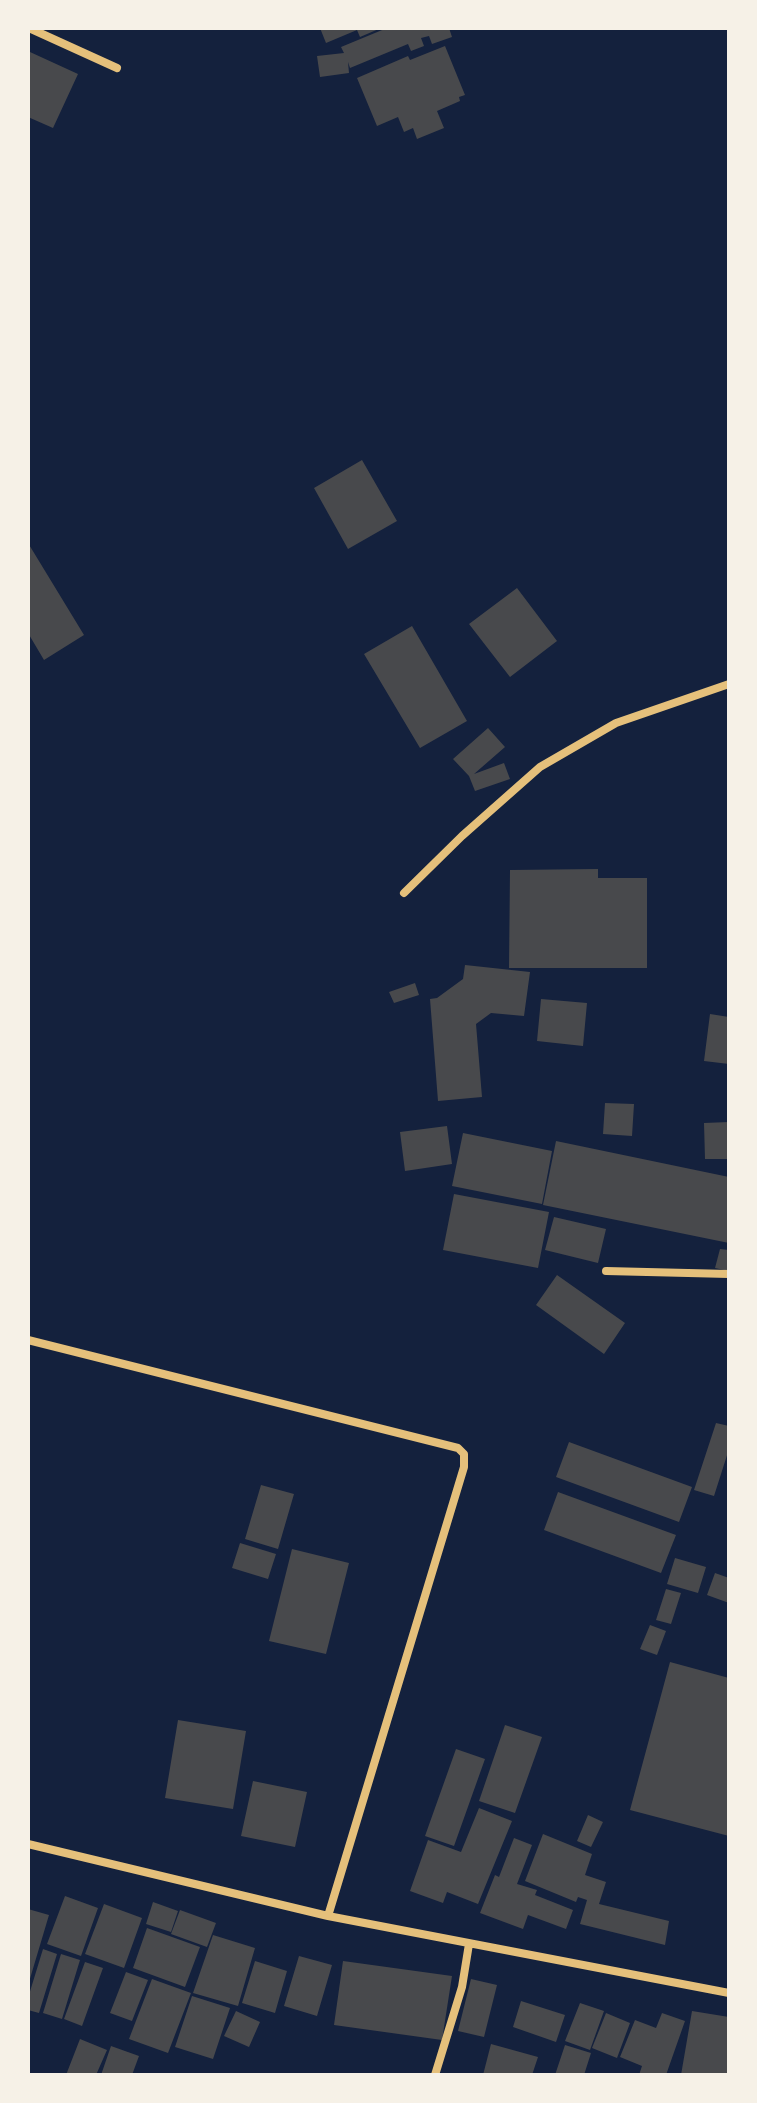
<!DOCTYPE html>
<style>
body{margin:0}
#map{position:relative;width:757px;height:2103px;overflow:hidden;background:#14213d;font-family:Georgia,serif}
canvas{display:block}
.frame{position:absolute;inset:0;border:30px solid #f6f1e7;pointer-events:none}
</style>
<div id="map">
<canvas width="757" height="2103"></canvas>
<div class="frame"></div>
</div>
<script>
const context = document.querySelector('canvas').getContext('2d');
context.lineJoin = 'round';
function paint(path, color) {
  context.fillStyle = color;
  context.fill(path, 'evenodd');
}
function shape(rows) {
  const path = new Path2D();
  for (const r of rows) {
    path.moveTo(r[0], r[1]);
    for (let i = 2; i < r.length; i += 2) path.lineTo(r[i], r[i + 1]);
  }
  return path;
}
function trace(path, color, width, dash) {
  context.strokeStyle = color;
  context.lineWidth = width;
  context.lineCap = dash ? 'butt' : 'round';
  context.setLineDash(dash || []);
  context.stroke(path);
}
paint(shape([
 [320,28,381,28,360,37,357,30,326,43],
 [387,28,449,28,452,37,432,44,429,36,421,38,424,46,411,51,408,44,350,68,348,62,349,73,320,77,317,56,344,53,341,47],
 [445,46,465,95,459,97,460,101,437,111,444,128,417,139,413,128,404,132,398,117,377,126,357,78,408,56,410,60],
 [30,52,78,74,53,128,28,117],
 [362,460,397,521,348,549,314,488],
 [28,543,84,635,44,660,28,633],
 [517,588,557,641,510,677,469,624],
 [412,626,467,721,420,748,364,654],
 [488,728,505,747,474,774,504,763,510,779,475,791,469,776,453,759],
 [598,869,598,878,647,878,647,968,509,968,510,870],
 [465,965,530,972,524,1016,491,1013,476,1024,482,1097,438,1101,430,999,437,998,463,979],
 [415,983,419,995,394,1003,389,992],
 [541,999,587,1003,583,1046,537,1041],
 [710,1014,729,1017,729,1064,704,1061],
 [605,1103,634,1104,632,1136,603,1134],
 [729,1122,729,1159,705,1159,704,1123],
 [447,1126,452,1164,405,1171,400,1132],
 [463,1133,552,1151,542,1204,452,1186],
 [556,1141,729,1177,729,1243,543,1205],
 [454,1194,549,1212,538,1268,443,1250],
 [554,1217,606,1229,598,1263,545,1250],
 [720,1249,729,1250,729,1271,715,1268],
 [557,1275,625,1323,604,1354,536,1305],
 [716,1423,729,1426,729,1449,714,1496,694,1490],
 [569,1442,692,1487,679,1522,556,1477],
 [261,1485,294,1494,278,1549,245,1539],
 [558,1492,676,1535,661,1573,544,1530],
 [240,1543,276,1554,268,1579,232,1568],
 [292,1549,349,1563,326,1654,269,1641],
 [675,1558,706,1567,698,1593,667,1584],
 [715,1573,729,1578,729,1603,707,1595],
 [666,1589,681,1593,671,1624,656,1620],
 [650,1625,666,1631,657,1655,640,1649],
 [670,1662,729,1678,729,1836,630,1810],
 [178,1720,246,1731,233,1809,165,1798],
 [505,1725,542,1737,515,1813,479,1801],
 [456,1749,485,1759,454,1846,425,1836],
 [253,1781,307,1792,295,1847,241,1836],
 [479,1808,512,1821,478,1904,447,1892,443,1903,410,1891,428,1840,461,1852],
 [588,1815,603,1822,591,1847,577,1841],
 [543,1834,592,1854,585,1875,606,1882,599,1904,669,1921,665,1945,580,1924,587,1900,578,1897,576,1902,525,1881],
 [514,1838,532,1845,517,1884,537,1890,535,1895,573,1910,566,1929,528,1915,523,1929,480,1913,495,1875,499,1877],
 [65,1896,98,1908,81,1956,47,1944],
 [153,1902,178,1911,171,1932,146,1924],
 [104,1904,142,1918,124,1968,85,1954],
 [28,1909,49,1915,29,1982,28,1982],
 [180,1910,216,1923,207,1947,171,1934],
 [147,1928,200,1947,185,1987,133,1968],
 [213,1935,255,1948,238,2006,193,1993],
 [43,1949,57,1954,39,2013,28,2010,28,1998],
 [61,1954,80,1960,62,2019,43,2013],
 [299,1956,332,1965,317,2016,284,2006],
 [255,1961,287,1971,275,2013,242,2003],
 [343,1961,452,1976,442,2040,334,2025],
 [85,1962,103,1968,82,2026,64,2019],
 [126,1972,148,1980,132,2021,110,2013],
 [152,1979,191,1993,168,2053,129,2039],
 [471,1979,497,1985,484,2037,458,2031],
 [192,1996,230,2008,213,2059,175,2047],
 [521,2001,565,2015,556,2042,513,2027],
 [580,2003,604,2011,590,2050,565,2041],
 [236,2011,260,2022,249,2047,224,2036],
 [692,2011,729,2017,729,2075,681,2075],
 [606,2013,630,2023,617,2058,592,2048],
 [662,2013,685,2021,666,2075,639,2075,642,2066,620,2057,635,2020,656,2028],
 [80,2039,107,2050,96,2075,66,2075],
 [491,2044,538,2057,532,2075,483,2075],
 [565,2045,591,2053,584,2075,555,2075],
 [111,2046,139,2056,132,2075,101,2075]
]), '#48494c');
trace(shape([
 [29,28,117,68],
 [404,893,462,836,540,767,616,723,729,684],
 [606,1271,729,1274],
 [28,1340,458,1448,464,1454,464,1467,328,1916],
 [28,1844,328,1916,729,1993],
 [435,2075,462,1987,469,1944]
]), '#e5c07b', 8);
</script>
